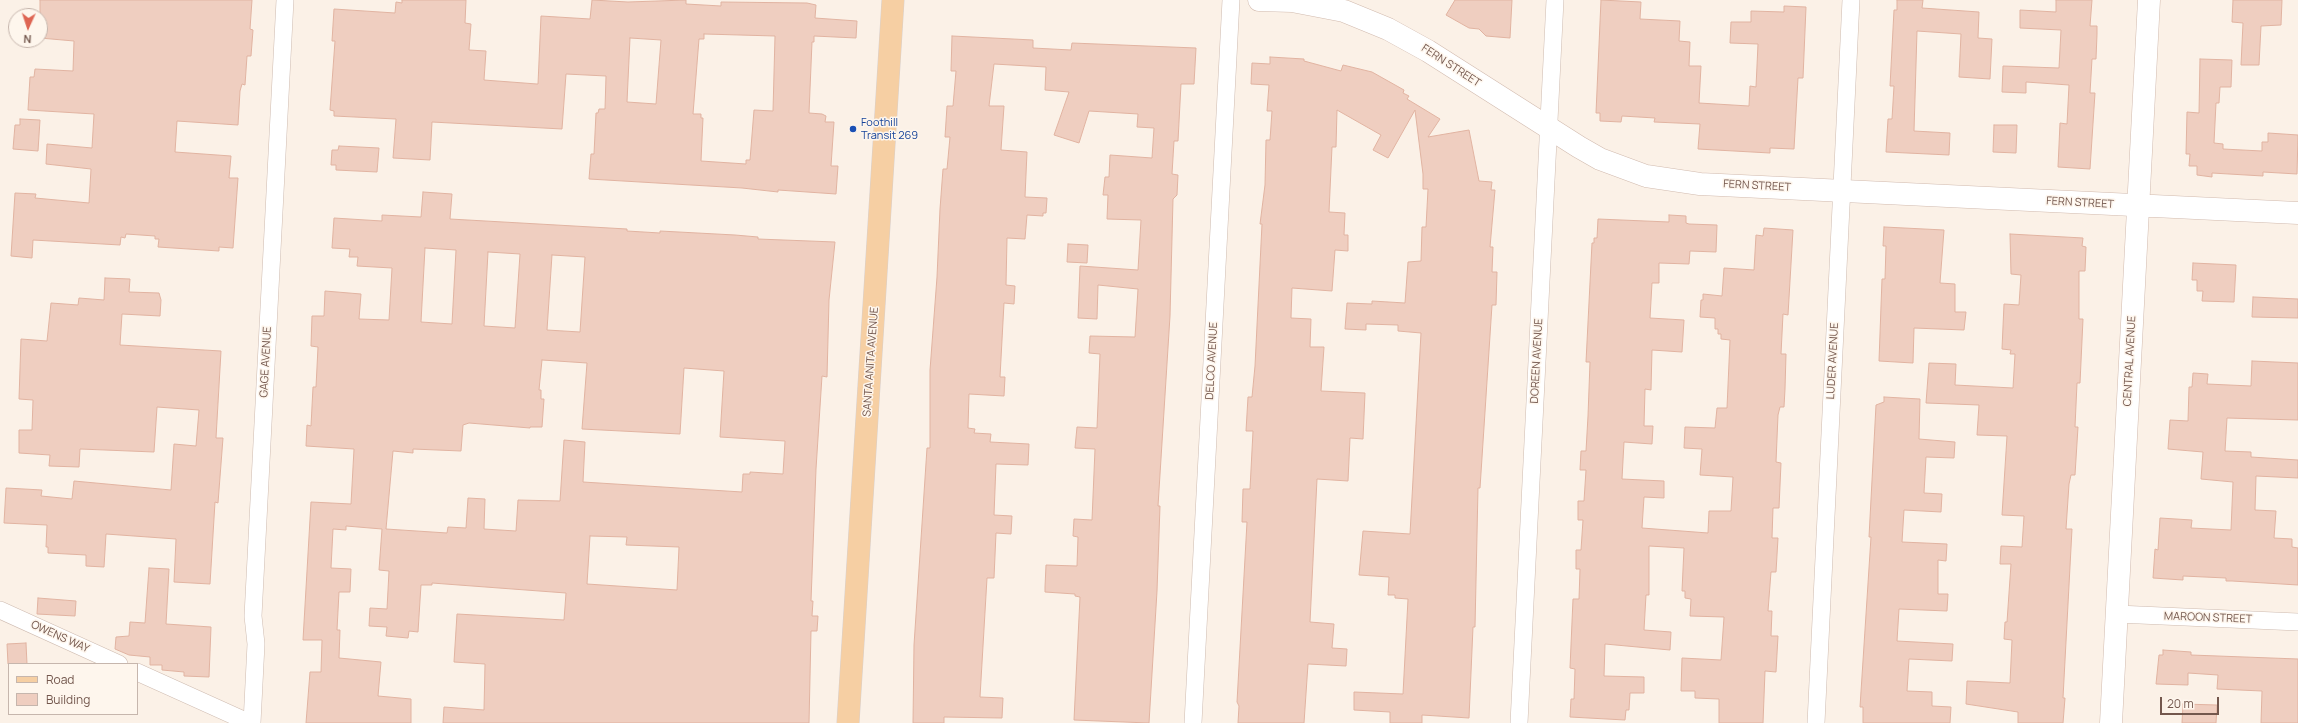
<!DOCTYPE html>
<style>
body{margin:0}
#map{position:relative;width:2298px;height:723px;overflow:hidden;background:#fbf1e7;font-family:Manrope,sans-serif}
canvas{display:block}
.legend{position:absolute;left:8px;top:663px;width:130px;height:52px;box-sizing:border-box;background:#fef6ed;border:1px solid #c6b6ad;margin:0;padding:5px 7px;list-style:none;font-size:12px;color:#73574d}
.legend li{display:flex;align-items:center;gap:8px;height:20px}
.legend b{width:20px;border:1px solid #c6b6ad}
.north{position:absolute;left:8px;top:8px;width:40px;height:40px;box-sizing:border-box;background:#fef6ed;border:1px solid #c6b6ad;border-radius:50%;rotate:183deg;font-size:11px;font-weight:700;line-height:16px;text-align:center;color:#73574d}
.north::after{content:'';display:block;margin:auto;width:14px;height:18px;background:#de6553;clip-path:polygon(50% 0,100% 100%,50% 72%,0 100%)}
.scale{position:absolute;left:2160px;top:697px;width:59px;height:18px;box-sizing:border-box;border:2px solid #73574d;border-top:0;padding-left:5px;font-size:12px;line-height:14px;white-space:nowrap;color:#73574d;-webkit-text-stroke:3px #fef6ed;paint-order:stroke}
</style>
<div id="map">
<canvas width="2298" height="723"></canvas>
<ul class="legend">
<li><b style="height:5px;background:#f6cfa3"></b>Road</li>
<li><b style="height:11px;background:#efcec0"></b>Building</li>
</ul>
<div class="north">N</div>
<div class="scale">20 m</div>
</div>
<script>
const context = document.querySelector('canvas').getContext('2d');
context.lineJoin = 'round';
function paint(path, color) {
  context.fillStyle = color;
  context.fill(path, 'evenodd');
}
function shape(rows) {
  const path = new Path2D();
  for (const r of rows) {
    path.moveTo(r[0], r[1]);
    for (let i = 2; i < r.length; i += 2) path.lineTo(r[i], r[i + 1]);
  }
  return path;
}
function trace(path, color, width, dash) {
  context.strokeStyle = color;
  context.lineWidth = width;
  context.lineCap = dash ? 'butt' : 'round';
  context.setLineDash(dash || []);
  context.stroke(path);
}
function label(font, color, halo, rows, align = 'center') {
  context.font = font + ' Manrope,sans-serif';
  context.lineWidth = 3;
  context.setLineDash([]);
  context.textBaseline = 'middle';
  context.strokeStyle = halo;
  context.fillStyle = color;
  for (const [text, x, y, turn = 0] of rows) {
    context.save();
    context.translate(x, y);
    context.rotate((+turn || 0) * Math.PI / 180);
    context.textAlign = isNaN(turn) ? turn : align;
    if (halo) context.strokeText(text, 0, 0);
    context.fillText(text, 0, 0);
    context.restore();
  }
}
const building = shape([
 [40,0,252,0,250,29,253,30,251,56,247,56,245,85,242,84,240,91,238,125,177,121,175,152,231,156,229,178,238,178,233,248,219,247,219,251,158,247,159,239,155,239,155,236,126,234,125,238,121,237,120,245,33,240,32,258,11,256,15,193,36,194,35,198,89,203,91,169,46,164,47,144,92,148,94,114,28,110,30,77,34,77,35,69,73,71,74,41,40,38,40,0],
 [402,0,466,0,465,23,471,24,469,50,486,51,484,80,537,84,538,84,541,16,590,19,592,0,628,2,686,0,686,4,721,6,721,2,807,3,816,5,815,18,857,21,856,38,814,36,814,42,812,42,809,113,822,114,826,116,825,122,834,122,831,166,838,166,836,194,778,190,778,192,742,188,589,179,591,154,594,154,596,113,598,113,599,109,605,109,606,76,566,74,562,129,432,122,430,160,393,158,396,119,334,116,334,111,330,110,335,41,332,41,334,9,395,13,396,2,402,3,402,0],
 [704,34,775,36,773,111,754,110,750,160,746,160,746,164,701,161,703,118,701,118,701,114,693,114,699,39,704,39,704,34],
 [630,38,661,40,656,104,627,102,630,38],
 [1455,0,1512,0,1510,38,1486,36,1479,29,1469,28,1446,15,1455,0],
 [1601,0,1641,2,1640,19,1680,21,1679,41,1690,42,1689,66,1701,66,1699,103,1749,106,1750,86,1756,87,1758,44,1730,43,1731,22,1751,22,1751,11,1784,12,1784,6,1806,7,1803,78,1798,78,1794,149,1770,148,1770,153,1698,149,1700,124,1654,122,1655,118,1622,116,1621,122,1600,121,1600,113,1596,113,1601,0],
 [1897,0,1923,0,1922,8,1979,12,1978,38,1992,39,1990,79,1959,77,1961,34,1917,31,1914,131,1950,133,1949,155,1886,152,1888,119,1892,119,1894,86,1890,86,1894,10,1897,10,1897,0],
 [2056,0,2092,0,2090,26,2097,26,2097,34,2096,59,2092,59,2090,93,2095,93,2090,169,2058,167,2060,123,2067,124,2069,85,2026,82,2026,93,2002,92,2003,66,2059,68,2061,30,2020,28,2020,10,2056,12,2056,0],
 [2233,0,2282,0,2281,25,2261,26,2259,65,2241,65,2243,23,2232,22,2233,0],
 [952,36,1033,40,1033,48,1071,50,1072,43,1196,48,1194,84,1181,84,1178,141,1174,141,1172,174,1178,175,1177,195,1173,199,1170,316,1158,506,1160,506,1157,591,1149,723,1074,720,1080,597,1075,596,1075,594,1045,592,1045,587,1046,565,1077,566,1078,537,1073,536,1074,519,1092,520,1095,449,1075,448,1077,427,1097,428,1100,354,1089,353,1090,336,1135,337,1138,289,1098,285,1097,319,1078,318,1080,266,1138,270,1141,220,1107,219,1108,195,1103,195,1105,177,1109,177,1110,155,1152,158,1154,128,1137,127,1138,114,1089,111,1079,143,1054,135,1069,92,1045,90,1046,67,994,64,989,106,1004,106,1001,150,1027,152,1025,197,1047,198,1046,213,1043,213,1043,216,1027,215,1025,239,1007,238,1006,285,1015,286,1014,304,1004,303,1000,377,1005,377,1004,396,969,394,968,428,975,429,974,433,991,434,990,442,1029,444,1028,465,996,464,994,515,1012,516,1011,534,996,533,994,578,987,578,980,697,1003,698,1002,718,944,717,944,723,913,723,914,645,927,448,930,448,930,370,937,277,940,209,943,169,947,169,950,137,945,137,947,106,953,106,956,71,951,71,952,36],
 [1270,57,1304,59,1304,61,1341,71,1343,65,1372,72,1404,90,1403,93,1409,96,1407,99,1440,119,1428,137,1469,130,1479,181,1492,182,1491,190,1495,190,1490,247,1493,247,1492,272,1497,272,1496,305,1492,305,1480,488,1478,488,1475,627,1473,627,1469,718,1422,715,1422,723,1390,723,1390,712,1354,710,1354,692,1403,694,1408,599,1395,598,1395,595,1388,595,1389,577,1359,575,1363,531,1410,534,1421,333,1398,331,1398,325,1366,324,1366,330,1345,329,1347,303,1372,304,1372,301,1405,303,1408,262,1421,261,1422,227,1426,227,1428,189,1423,189,1423,174,1415,110,1388,158,1373,150,1381,135,1337,110,1336,147,1332,147,1329,212,1345,213,1344,235,1348,235,1348,251,1335,250,1332,291,1292,288,1291,318,1311,319,1310,347,1324,347,1321,391,1365,393,1363,439,1350,438,1348,481,1317,479,1310,622,1334,624,1332,648,1347,649,1346,666,1308,664,1304,723,1238,723,1239,706,1237,702,1247,522,1242,522,1243,489,1250,489,1253,431,1246,431,1248,397,1252,397,1255,366,1262,224,1260,224,1265,185,1266,140,1270,140,1272,111,1267,111,1269,85,1251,84,1252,63,1270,64,1270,57],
 [2200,59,2232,60,2231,87,2220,87,2219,103,2216,103,2214,143,2223,144,2223,149,2262,151,2262,142,2268,142,2268,133,2298,135,2297,174,2263,172,2263,176,2212,173,2212,177,2197,175,2197,166,2189,166,2190,154,2186,154,2187,112,2199,113,2200,59],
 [20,119,40,120,38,151,13,149,15,125,20,125,20,119],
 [1994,125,2017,125,2016,153,1993,152,1994,125],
 [339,146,379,148,377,172,336,170,336,165,331,165,332,150,338,150,339,146],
 [423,192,452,194,450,219,627,229,627,231,660,233,660,231,735,235,758,237,758,239,835,242,829,300,827,377,822,376,816,469,811,601,813,601,812,616,818,616,817,631,811,631,809,723,443,723,444,707,484,710,485,664,454,662,457,614,564,620,566,593,432,583,432,585,421,585,418,632,409,631,408,638,386,636,387,627,369,626,370,608,387,609,389,571,379,570,382,529,346,526,346,530,333,529,331,568,351,569,350,592,339,592,337,630,340,630,339,658,381,662,378,696,411,699,411,723,306,723,310,672,321,672,322,640,303,640,311,502,351,504,354,449,306,446,307,425,311,426,313,387,316,387,318,347,311,346,312,316,324,316,325,291,361,294,359,319,389,320,392,268,357,266,358,257,349,257,350,249,332,248,334,218,382,221,382,215,421,217,423,192],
 [425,248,456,250,452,324,421,322,425,248],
 [488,252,520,254,515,328,484,326,488,252],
 [552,255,585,257,580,332,547,330,552,255],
 [542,360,587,363,582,429,680,434,684,368,724,371,720,437,785,441,783,474,750,472,750,474,743,474,742,492,583,482,585,442,564,440,560,501,518,500,516,531,484,529,485,499,468,498,466,528,448,527,447,533,386,529,393,451,413,453,413,449,461,451,463,425,469,423,530,428,530,427,542,427,544,399,541,399,541,390,539,390,542,360],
 [590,536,627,537,626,545,679,547,677,590,587,584,590,536],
 [1669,215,1686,216,1686,223,1689,224,1717,225,1716,252,1690,251,1689,264,1659,263,1659,283,1652,283,1650,318,1684,320,1682,352,1652,350,1651,390,1645,389,1644,426,1653,426,1652,444,1624,442,1622,479,1664,481,1664,498,1644,497,1642,528,1708,533,1709,511,1731,511,1733,477,1700,475,1702,449,1684,448,1685,427,1715,428,1717,408,1727,408,1730,340,1721,339,1721,334,1718,334,1718,329,1715,329,1715,318,1700,317,1701,300,1703,300,1703,294,1722,296,1724,268,1754,270,1756,235,1763,236,1764,228,1793,230,1788,315,1783,314,1781,354,1786,354,1785,389,1784,407,1780,407,1778,415,1776,462,1781,463,1779,508,1773,508,1772,538,1778,538,1776,572,1771,572,1768,611,1772,611,1771,636,1778,636,1776,672,1765,671,1763,723,1719,723,1719,699,1695,698,1695,691,1681,691,1682,658,1721,660,1724,617,1690,616,1691,599,1685,598,1685,591,1682,591,1684,548,1649,546,1649,595,1646,595,1644,630,1671,632,1670,650,1605,644,1604,676,1644,677,1644,693,1630,693,1629,710,1626,710,1625,720,1570,717,1571,699,1574,699,1575,669,1570,668,1573,599,1579,599,1580,569,1576,569,1576,550,1581,550,1583,520,1578,520,1578,501,1584,501,1586,470,1580,470,1581,451,1586,451,1588,416,1590,362,1586,362,1592,243,1594,243,1594,238,1597,238,1598,219,1669,222,1669,215],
 [1884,227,1944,230,1940,283,1955,284,1955,312,1966,312,1964,330,1914,328,1913,363,1879,361,1882,279,1885,279,1886,246,1883,246,1884,227],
 [2010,234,2083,238,2082,246,2086,247,2085,271,2079,271,2079,319,2083,319,2080,383,2077,383,2075,427,2078,427,2075,475,2071,475,2069,484,2066,529,2072,529,2063,698,2065,698,2063,723,2018,723,2018,712,1966,704,1967,681,2010,683,2012,640,2004,639,2005,622,2007,622,2011,564,2000,564,2001,546,2022,547,2024,516,2002,515,2007,436,1977,435,1979,405,1926,403,1929,363,1956,364,1955,385,2013,388,2015,354,2010,354,2011,350,2002,349,2004,304,2019,305,2021,275,2011,274,2010,234],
 [1068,244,1088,245,1087,263,1067,262,1068,244],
 [2193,263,2236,265,2234,302,2202,301,2203,291,2197,291,2197,280,2192,280,2193,263],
 [105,278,130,279,129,292,159,293,161,300,160,316,122,314,120,345,221,351,216,438,223,438,218,503,215,502,210,584,174,582,176,539,106,534,104,567,86,566,86,555,48,553,48,547,46,547,47,525,4,523,6,488,42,490,41,496,72,499,74,481,171,490,174,444,196,446,199,410,157,407,154,452,80,449,79,467,49,466,50,455,19,453,19,430,32,430,33,400,19,399,21,339,47,341,51,303,78,305,79,298,104,300,105,278],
 [2253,297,2298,299,2298,318,2252,317,2253,297],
 [2252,361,2298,363,2298,420,2227,418,2225,451,2251,452,2251,457,2298,460,2298,478,2256,476,2255,510,2276,511,2274,538,2292,539,2292,547,2298,548,2298,585,2232,581,2226,581,2226,578,2183,576,2183,580,2153,578,2155,549,2158,550,2160,518,2192,520,2191,528,2231,530,2233,482,2201,479,2203,452,2168,449,2170,420,2188,421,2189,387,2192,387,2193,373,2208,374,2207,384,2251,386,2252,361],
 [1884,397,1920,399,1919,439,1955,442,1954,458,1926,457,1924,493,1942,494,1941,512,1904,510,1902,542,1947,544,1946,561,1938,560,1938,594,1948,594,1947,611,1899,609,1897,641,1953,644,1952,661,1909,659,1907,691,1932,692,1932,706,1951,707,1950,723,1863,723,1863,707,1860,707,1871,537,1869,537,1876,405,1884,402,1884,397],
 [149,568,169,569,166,624,211,627,209,677,184,676,184,672,162,670,162,665,150,665,150,657,129,655,115,649,116,637,129,636,130,622,145,623,149,568],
 [38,598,76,601,75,616,37,614,38,598],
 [26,643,27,664,8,664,7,644,26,643],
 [2163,650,2191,652,2191,655,2298,659,2298,723,2261,723,2262,691,2217,689,2218,675,2188,673,2188,685,2156,684,2159,655,2163,655,2163,650],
 [2183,704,2217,705,2216,723,2182,723,2183,704]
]);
paint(building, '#efcec0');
trace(building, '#e1b3a1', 1);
const street = shape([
 [0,610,119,664],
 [2117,614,2298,622],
 [137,672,250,723],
 [252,723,256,644,253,616,285,0],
 [1193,723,1231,0],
 [1519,723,1555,0],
 [1816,723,1851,0]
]);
const secondary = shape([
 [1259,0,1292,1,1344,11,1388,29,1428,51,1579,147,1600,159,1646,176,1700,184,2298,213],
 [2111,723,2149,0]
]);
const primary = shape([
 [848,723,893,0]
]);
trace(street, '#cebbb0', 18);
trace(secondary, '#d1baae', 23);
trace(primary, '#d8d0cd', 23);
trace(street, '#fff', 17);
trace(secondary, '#fff', 22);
trace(primary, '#f6cfa3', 22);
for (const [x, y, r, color] of [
 [853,129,4,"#1a4fb4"]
]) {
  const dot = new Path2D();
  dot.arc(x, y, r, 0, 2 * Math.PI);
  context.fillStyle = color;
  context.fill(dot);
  trace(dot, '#fef6ed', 1.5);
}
label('11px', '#73574d', '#fef6ed', [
 ["FERN STREET",1451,66,33],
 ["FERN STREET",1757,186,3],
 ["FERN STREET",2080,203,3],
 ["DELCO AVENUE",1212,361,-87],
 ["DOREEN AVENUE",1537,361,-87],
 ["LUDER AVENUE",1833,361,-87],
 ["CENTRAL AVENUE",2130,361,-87],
 ["GAGE AVENUE",266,362,-87],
 ["SANTA ANITA AVENUE",871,362,-86],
 ["MAROON STREET",2208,618,2],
 ["OWENS WAY",60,637,24]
]);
label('11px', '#164399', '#fef6ed', [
 ["Foothill",861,123],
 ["Transit 269",861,136]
], 'left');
</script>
